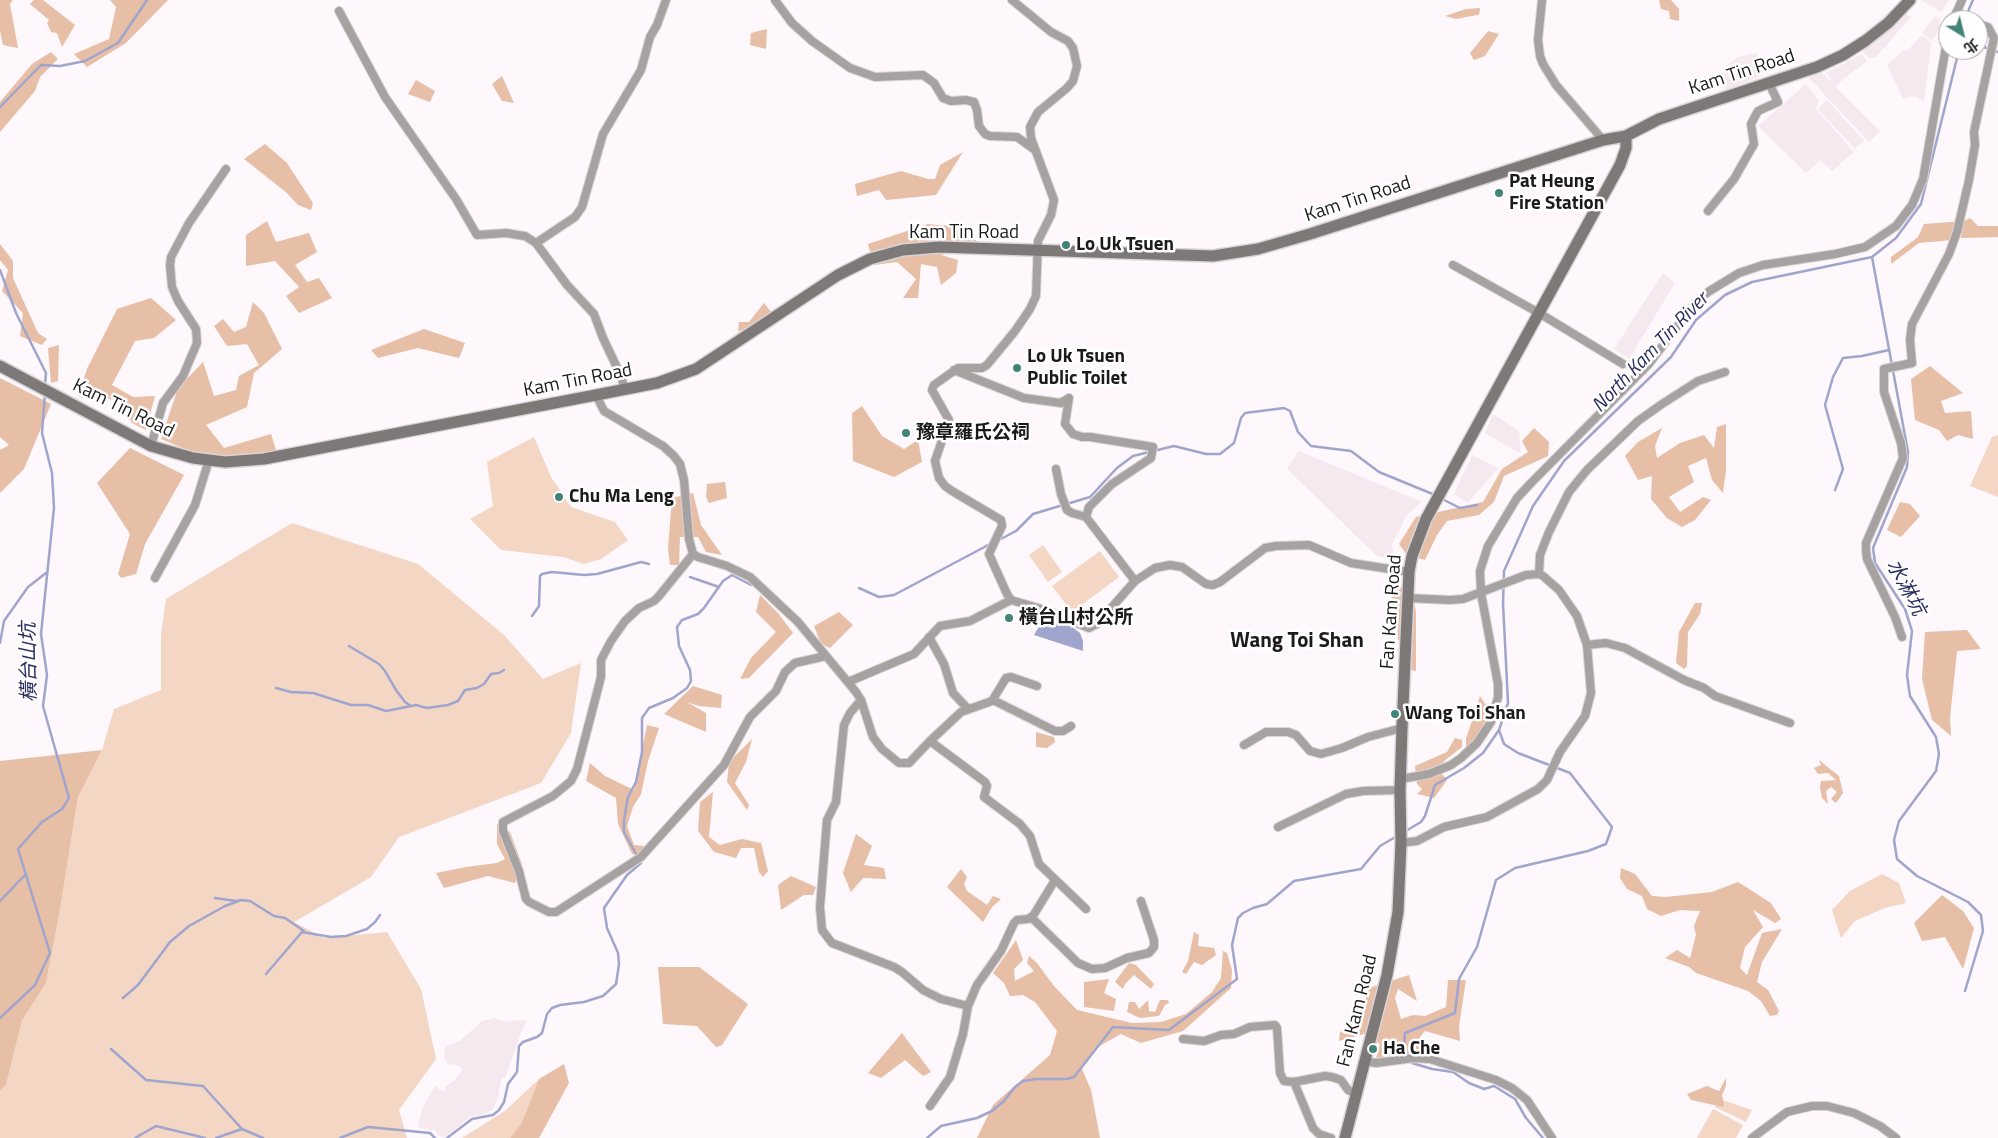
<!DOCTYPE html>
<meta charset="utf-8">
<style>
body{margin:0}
#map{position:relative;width:1998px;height:1138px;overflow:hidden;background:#fef7fb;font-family:"Titillium Web","Noto Sans TC",sans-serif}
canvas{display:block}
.north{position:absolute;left:1938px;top:10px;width:50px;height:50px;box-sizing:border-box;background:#fff;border:1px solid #a4a3a4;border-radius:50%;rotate:144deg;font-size:14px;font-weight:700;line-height:20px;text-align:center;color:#1c1a1b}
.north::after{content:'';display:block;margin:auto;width:18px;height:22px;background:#428578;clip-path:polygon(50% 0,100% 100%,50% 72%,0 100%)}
</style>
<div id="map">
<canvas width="1998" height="1138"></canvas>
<div class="north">北</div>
</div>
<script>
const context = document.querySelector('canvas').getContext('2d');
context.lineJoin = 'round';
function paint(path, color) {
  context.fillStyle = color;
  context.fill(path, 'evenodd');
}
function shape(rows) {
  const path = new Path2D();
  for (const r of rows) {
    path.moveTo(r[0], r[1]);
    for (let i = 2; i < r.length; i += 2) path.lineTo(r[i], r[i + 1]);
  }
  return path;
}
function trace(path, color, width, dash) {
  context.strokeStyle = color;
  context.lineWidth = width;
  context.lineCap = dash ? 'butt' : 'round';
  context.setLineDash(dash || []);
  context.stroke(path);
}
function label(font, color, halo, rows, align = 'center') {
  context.font = font + ' "Titillium Web","Noto Sans TC",sans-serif';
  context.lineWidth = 5;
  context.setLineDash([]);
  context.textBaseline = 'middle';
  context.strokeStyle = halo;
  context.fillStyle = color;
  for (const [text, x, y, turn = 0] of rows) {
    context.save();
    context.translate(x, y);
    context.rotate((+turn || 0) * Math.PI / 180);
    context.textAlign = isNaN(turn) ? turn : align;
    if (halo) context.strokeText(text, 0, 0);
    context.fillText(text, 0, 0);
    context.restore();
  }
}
paint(shape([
 [1921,0,1949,0,1941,12],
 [1907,14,1911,17,1877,56,1870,59,1862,51],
 [1935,16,1940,19,1940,27,1932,41,1922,33],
 [1922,35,1931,43,1924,102,1915,96,1903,99,1887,65,1904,50,1907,51],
 [1757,53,1761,76,1725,90,1724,67,1738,57],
 [1862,54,1867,61,1835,86,1880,131,1869,142,1809,78,1821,72,1834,84,1826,73],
 [1806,84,1819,101,1815,108,1854,152,1832,171,1820,160,1806,173,1758,126],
 [1827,100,1864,141,1855,149,1818,109],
 [1663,273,1675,283,1629,359,1614,349],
 [1493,414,1519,431,1521,449,1519,453,1485,433],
 [1299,451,1422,502,1406,516,1392,545,1395,562,1376,555,1287,469],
 [1472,455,1498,468,1468,503,1454,494],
 [495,1018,506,1022,519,1020,527,1021,521,1032,506,1076,501,1080,498,1098,492,1110,482,1115,471,1116,444,1138,438,1135,434,1129,431,1131,428,1128,426,1130,418,1127,422,1109,435,1086,444,1092,446,1086,454,1081,463,1069,454,1064,449,1065,444,1058,445,1049,447,1046,460,1041,482,1021]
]), '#f6e8ef');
paint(shape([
 [1998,435,1998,497,1970,486,1992,437],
 [534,437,551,477,571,507,615,522,628,540,601,559,584,564,563,557,501,550,470,519,493,506,487,462],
 [292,523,418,564,504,635,543,679,581,663,571,733,541,783,399,837,371,877,294,922,324,938,387,932,421,989,436,1059,399,1110,407,1138,0,1138,0,1091,6,1085,22,1019,46,983,60,910,78,797,102,750,114,709,161,690,161,635,166,599],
 [1043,545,1062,572,1048,582,1029,555],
 [1100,551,1119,577,1072,612,1052,586],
 [1882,874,1899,883,1906,903,1885,908,1855,921,1841,938,1832,910,1850,891],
 [539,1079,521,1124,510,1138,462,1138,505,1111],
 [1719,1099,1752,1110,1746,1122,1715,1107],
 [1713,1109,1743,1125,1736,1138,1697,1138]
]), '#f4d6c5');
paint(shape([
 [0,0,13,0,10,4,18,48,3,45,0,31],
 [34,0,43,0,75,25,62,47,57,33,51,32,47,23,49,20,30,4],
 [110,0,168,0,126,43,87,67,74,54,109,39,116,7],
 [1659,0,1671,0,1679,9,1679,21,1670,19,1669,11,1661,9],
 [1480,8,1479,15,1477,15,1456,19,1445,16,1466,9],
 [767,29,766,49,750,45,751,33],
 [1488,31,1499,34,1485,56,1474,60,1470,53],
 [51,52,58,59,40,77,35,91,0,132,0,102,32,64],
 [502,76,514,103,502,101,492,84],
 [416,80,435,91,430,102,408,94],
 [265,144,287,163,313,203,311,210,298,205,287,193,244,159],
 [963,152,936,195,886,200,879,190,857,196,855,184,901,171,928,179,935,179,940,165],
 [1970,218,1978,226,1998,226,1998,237,1962,238,1957,233,1952,240,1919,243,1891,264,1891,257,1918,237,1924,224,1964,221],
 [267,221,276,242,309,233,317,252,295,265,307,282,319,278,332,298,299,313,286,296,299,287,275,261,246,266,246,235],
 [928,224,950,226,982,244,941,255,958,260,956,273,941,285,937,267,921,264,918,298,903,298,916,279,897,262,874,265,868,244],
 [0,244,13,261,13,278,38,333,47,339,42,345,20,336,23,313,2,291,8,270,0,260],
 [151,298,176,320,154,338,135,341,112,385,133,397,155,396,146,430,132,423,119,400,78,396,87,369,117,309],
 [253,302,264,313,282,349,254,373,247,407,206,425,224,448,271,434,276,450,248,463,205,457,161,439,178,388,203,362,214,396,236,390,239,376,259,365,247,344,227,346,214,326,223,319,234,332,246,327],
 [764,303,778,321,771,328,738,331,739,322,749,322],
 [424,329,465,343,459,358,418,348,378,358,371,350],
 [59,345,58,381,51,383,48,348],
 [1930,366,1963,393,1941,401,1945,413,1971,411,1973,439,1958,435,1947,441,1939,430,1915,420,1911,379],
 [0,378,51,404,24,469,0,493,0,450,9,445,0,437],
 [862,406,882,436,904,449,918,440,922,462,894,477,853,461,852,413],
 [1726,424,1726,470,1723,493,1712,480,1706,458,1688,466,1694,482,1669,497,1680,512,1703,497,1711,500,1695,520,1682,527,1667,518,1651,499,1652,476,1638,480,1625,456,1638,442,1662,428,1655,446,1657,458,1680,443,1704,435,1714,448,1717,427],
 [1534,428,1549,442,1548,456,1504,476,1494,502,1479,515,1447,521,1437,535,1425,560,1407,555,1399,544,1416,517,1483,502,1502,469,1528,452,1522,441],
 [130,448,184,475,145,544,136,574,121,578,118,574,130,534,97,483],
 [725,482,727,498,709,503,706,497,707,484],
 [693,493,701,525,722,555,706,552,698,537,680,537,679,565,670,565,668,548,672,498],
 [1900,502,1910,504,1920,516,1901,537,1887,530],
 [1393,584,1412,590,1416,612,1416,671,1410,670,1411,646,1398,640,1397,619,1390,613],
 [760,595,778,613,793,633,749,678,740,679,751,658,776,632,756,612],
 [1695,603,1702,603,1700,614,1688,632,1687,666,1684,669,1676,663,1679,632],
 [839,612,853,625,830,648,821,644,814,626],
 [1967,630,1981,649,1957,651,1950,718,1951,736,1932,720,1922,679,1925,632],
 [693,686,722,695,721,708,699,706,687,702,706,713,706,732,664,714],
 [1480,696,1485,704,1494,703,1476,741,1466,747,1466,739],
 [647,725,659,728,648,761,641,794,633,807,627,826,634,845,644,846,648,857,632,854,618,824,616,798,586,781,590,763,605,776,634,790],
 [1036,732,1054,737,1055,742,1047,748,1036,747],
 [1455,738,1462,740,1462,747,1438,766,1432,776,1442,774,1447,780,1434,798,1417,794,1422,789,1417,784,1415,766,1447,752],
 [752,739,746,762,735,783,749,805,747,810,727,782,729,762],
 [102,750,78,797,60,910,46,983,22,1020,6,1085,0,1091,0,761],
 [1819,760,1839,776,1843,793,1836,803,1831,799,1837,792,1831,787,1826,791,1828,804,1822,798,1820,787,1821,781,1836,780,1828,773,1818,774,1814,768,1821,765],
 [713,792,709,837,720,845,742,839,761,843,768,871,763,877,759,872,754,848,741,848,736,858,714,852,698,831,700,802],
 [497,824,510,832,522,864,515,883,488,876,444,888,436,873,466,867,497,863,505,859,497,844],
 [856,834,872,846,864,865,884,868,886,879,863,878,851,892,843,873],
 [1621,868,1635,874,1652,896,1666,897,1712,892,1738,882,1771,903,1781,919,1775,923,1753,910,1763,927,1745,947,1740,968,1747,975,1762,933,1782,929,1762,962,1757,982,1768,990,1779,1011,1777,1015,1770,1016,1761,1001,1748,991,1696,973,1689,967,1665,958,1677,950,1690,958,1696,935,1694,926,1700,911,1680,910,1661,916,1647,909,1642,896,1627,889,1620,878],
 [961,869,967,877,964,884,967,891,987,905,993,896,1001,899,992,907,983,922,947,887],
 [791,876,816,887,813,895,804,895,781,910,778,885],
 [1942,895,1963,911,1974,928,1963,969,1945,937,1922,941,1914,923],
 [1194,932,1199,935,1198,946,1214,948,1216,955,1202,965,1194,962,1186,974,1182,972,1188,961],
 [1016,940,1023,960,1014,969,1015,981,1034,971,1027,963,1029,956,1037,963,1054,986,1077,1010,1132,1023,1161,1022,1186,1014,1212,992,1221,978,1223,951,1227,953,1232,970,1231,988,1183,1031,1141,1043,1121,1034,1094,1049,1082,1069,1091,1090,1100,1138,977,1138,993,1105,1050,1055,1057,1031,1035,1002,1023,995,1010,996,1004,983,993,973],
 [1129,963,1136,965,1154,984,1151,989,1134,975,1125,984,1123,989,1115,982],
 [658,967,699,967,748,1004,722,1045,716,1047,697,1026,663,1024],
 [1409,975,1417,1001,1398,989,1395,998,1401,1019,1413,1015,1425,1016,1446,1007,1448,980,1466,980,1459,1026,1460,1041,1425,1031,1420,1037,1427,1051,1376,1058,1380,1044,1364,1034,1339,1041,1340,1032,1359,1022,1369,988],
 [1109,979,1104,993,1116,999,1114,1011,1084,1007,1084,982],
 [1148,1000,1149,1011,1155,1012,1160,1000,1168,1000,1169,1003,1165,1005,1159,1016,1140,1018,1127,1012,1129,1002,1135,1002,1139,1009],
 [902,1033,931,1072,923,1076,905,1060,881,1078,868,1073],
 [564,1064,569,1083,539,1138,510,1138,521,1124,539,1079],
 [1726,1078,1726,1086,1722,1095,1724,1104,1723,1107,1691,1100,1687,1094,1707,1086,1719,1091]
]), '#e7bea6');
paint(shape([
 [1056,619,1067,623,1080,633,1083,641,1083,651,1034,635,1038,628,1050,621]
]), '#a0a5cd');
trace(shape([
 [1966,20,1969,9,1973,0],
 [1978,45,1998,52],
 [0,107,41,65,60,66,85,61,118,43,147,0],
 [1872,257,1908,452,1907,467,1873,548,1875,563,1905,609,1912,631,1907,675,1910,696,1936,737,1939,754,1936,771,1899,821,1894,840,1897,859,1917,876,1968,902,1981,915,1983,931,1965,991],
 [0,270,16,313,46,373,45,385],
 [1835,490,1843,469,1825,405,1833,377,1843,358,1862,356,1889,350],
 [1442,499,1460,508,1477,505],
 [997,541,1016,531,1033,514,1090,497,1117,468,1133,456,1174,446,1206,454,1220,454,1234,443,1241,418,1245,413,1284,408,1290,411,1298,432,1311,446,1351,451,1379,472,1435,495],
 [690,577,719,587],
 [859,588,879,597,894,595,992,543],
 [532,616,539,606,540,576,542,574,552,572,584,575,597,574,641,562,649,564],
 [0,643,4,621,28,587,46,573],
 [349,646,379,664,385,671,396,690,405,702,411,706],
 [276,688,291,692,313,693,351,705,368,705,386,711,416,705,427,708,448,705,458,701,465,690,477,688,484,684,491,674,499,673,504,670],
 [1404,832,1421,822,1425,816,1435,785,1464,768,1483,753,1499,730,1508,703,1503,603,1504,571,1533,506,1564,461,1671,357,1696,320,1725,295,1752,282,1872,257,1896,238,1921,204,1959,50],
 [215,898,236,901],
 [0,901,26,874],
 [266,974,302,932,331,937,346,936,367,929,375,922,380,915],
 [123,998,138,985,170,942,189,926,225,906,241,900,250,901,274,916,285,918,304,931],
 [0,1018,35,985,50,953,18,849,42,822,62,809,69,798,43,706,47,675,41,634,54,508,52,473,42,433,45,393],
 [111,1049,146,1080,203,1086,242,1129],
 [1407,1053,1404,1047,1405,1033,1455,1013,1459,979,1477,947,1496,880,1515,868,1588,851,1606,844,1612,827,1570,773,1518,753,1504,744,1499,730],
 [1411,1061,1412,1063,1432,1069,1453,1072,1469,1083,1484,1089,1494,1086,1515,1099,1526,1118,1543,1138],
 [135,1138,156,1126,205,1138],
 [216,1138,242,1129,263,1138],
 [340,1138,368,1127,430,1133,435,1138],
 [447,1138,472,1119,493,1115,499,1110,504,1102,508,1084,517,1072,519,1046,523,1042,537,1037,542,1033,547,1014,552,1008,560,1005,584,1002,603,996,616,984,619,964,618,953,607,928,604,908,627,875,641,863,624,832,624,820,628,797,636,782,642,752,642,718,649,708,673,698,687,688,691,681,690,670,679,646,677,627,682,620,698,614,704,608,723,581,732,575,751,585],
 [927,1138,941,1126,977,1118,992,1111,1004,1101,1015,1087,1023,1081,1036,1079,1067,1079,1074,1077,1113,1027,1169,1030,1237,979,1232,945,1238,918,1243,913,1253,908,1267,904,1294,881,1361,869,1380,846,1397,836]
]), '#a0a5cd', 2.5);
const minor = shape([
 [775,0,792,23,812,41,850,68,875,77,923,75,934,83,943,98,951,101,966,100,974,102,977,110,979,126,985,134,990,136,1017,137,1035,150],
 [1012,0,1051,32,1068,41,1073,48,1077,66,1073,81,1067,88,1038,112,1030,127,1031,138,1054,200,1051,215,1038,241,1036,296,1030,309,1015,331,987,365,982,368,958,368,934,385,932,390,949,420,935,461,939,478,945,486,952,491,1001,520,1002,526,989,554,1007,594,1011,600,1045,610,1089,628,1097,624,1135,581,1155,568,1170,565,1182,567,1206,584,1213,585,1220,582,1265,548,1276,546,1309,545,1351,563,1409,572],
 [1542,0,1538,40,1540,56,1543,64,1556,85,1603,140],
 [339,11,385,97,456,199,477,235,506,233,518,235,525,236,536,243,567,285,594,314,603,338,621,376,625,390],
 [1953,20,1962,0],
 [1708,211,1734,179,1754,144,1751,124,1758,111,1778,102,1769,83],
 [536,243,575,217,582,207,603,134,641,70,650,37,657,25,666,0],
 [1453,265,1539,313,1623,364],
 [954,370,1024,398,1061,403,1069,398],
 [596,395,604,411,663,446,674,456,680,464,684,480,689,539,693,554,698,557,727,566,750,577,798,622,856,692,861,700,873,737,882,749,899,763,909,763,930,741,961,712,992,701,1006,678,1011,677,1037,686],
 [1069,398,1065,424,1073,434,1082,437,1090,437,1153,447,1151,458,1112,484,1089,507,1086,517],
 [151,446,163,403,183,376,197,343,196,329,178,301,172,287,170,265,171,257,189,223,226,169],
 [1056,469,1061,494,1067,510,1072,513,1086,517,1135,581],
 [693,554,659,596,654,601,639,608,625,621,611,641,601,660,601,677,577,769,571,781,553,796,503,822,503,831,519,871,526,899,529,902,549,912,556,912,641,857,724,765,750,717,776,691,785,672,795,663,826,656],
 [1539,574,1540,555,1549,532,1569,492,1587,470,1638,421,1662,404,1698,381,1725,372],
 [155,578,195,505,209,460],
 [929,637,944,664,953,693,968,709],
 [1902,637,1895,617,1867,559,1866,550,1866,543,1903,458,1901,443,1884,392,1884,369,1912,363,1910,340,1912,324,1949,254,1957,232,1969,180,1975,145,1974,132,1994,38,1988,27,1978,24],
 [1587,645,1606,643,1625,648,1684,680,1704,688,1715,696,1790,723],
 [848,682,914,654,940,626,970,621,1011,600],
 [861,700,850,713,844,725,836,802,827,820,820,907,822,930,832,943,894,967,902,972,923,990,941,999,968,1006],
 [993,700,1055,731,1063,731,1071,726],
 [930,741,985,782,987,786,984,797,1020,824,1030,836,1039,864,1086,909],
 [1244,745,1266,732,1288,732,1296,735,1310,751,1321,754,1342,748,1368,737,1402,728],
 [1401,779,1429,774,1451,765,1461,758,1477,743,1491,722,1498,697,1498,684,1481,593,1480,571,1488,546,1517,498,1532,482,1648,365,1696,302,1708,292,1739,273,1763,265,1835,254,1865,247,1896,226,1912,205,1923,179,1948,35],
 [1278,827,1346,794,1363,791,1400,790],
 [1401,843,1417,841,1444,827,1487,817,1538,789,1547,780,1560,752,1585,716,1591,693,1587,645,1577,616,1559,590,1543,576,1539,574,1526,575,1463,599,1450,600,1407,598],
 [1031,917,1078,963,1092,969,1105,968,1127,958,1149,953,1154,947,1154,940,1141,901],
 [1183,1039,1204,1041,1221,1035,1234,1034,1250,1027,1275,1025,1277,1028,1280,1073,1284,1081,1294,1082,1325,1076,1332,1077,1341,1080,1348,1090,1355,1093],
 [1364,1061,1376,1063,1414,1058,1430,1059,1496,1080,1512,1088,1527,1100,1552,1138],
 [1294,1082,1313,1128,1319,1134,1331,1138],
 [930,1106,950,1077,963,1034,968,1006,977,985,1001,951,1014,923,1017,920,1028,919,1033,916,1055,880],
 [1752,1138,1787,1112,1812,1106,1827,1106,1854,1113,1880,1126,1896,1138]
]);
const secondary = shape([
 [0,366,151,446,193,458,225,462,264,459,596,395,657,383,696,369,838,275,870,259,903,250,939,247,1213,256,1258,249,1310,234,1603,140,1626,136,1659,119,1817,67,1843,55,1865,41,1888,23,1910,0],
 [1345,1138,1387,975,1398,912,1401,843,1400,790,1402,728,1409,572,1412,556,1426,519,1620,165,1626,148,1626,136]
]);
trace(minor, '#dad4d7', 10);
trace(secondary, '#dad4d7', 14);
trace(minor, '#a6a2a2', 8);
trace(secondary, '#7e7979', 11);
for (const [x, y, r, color] of [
 [1499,193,5,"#428578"],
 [1066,245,5,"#428578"],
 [1017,368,5,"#428578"],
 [906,433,5,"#428578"],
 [559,497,5,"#428578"],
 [1009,618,5,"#428578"],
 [1395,714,5,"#428578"],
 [1373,1049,5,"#428578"]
]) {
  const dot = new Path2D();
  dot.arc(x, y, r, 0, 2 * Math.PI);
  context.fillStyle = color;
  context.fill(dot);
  trace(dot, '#fff', 2);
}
label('19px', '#1c1a1b', '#fff', [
 ["Kam Tin Road",1742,73,-18],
 ["Kam Tin Road",1358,200,-18],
 ["Kam Tin Road",964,233],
 ["Kam Tin Road",578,381,-11],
 ["Kam Tin Road",123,409,26],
 ["Fan Kam Road",1392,612,-86],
 ["Fan Kam Road",1358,1011,-76]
]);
label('bold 19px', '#1c1a1b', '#fff', [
 ["Pat Heung",1509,182],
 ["Fire Station",1509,204],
 ["Lo Uk Tsuen",1076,245],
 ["Lo Uk Tsuen",1027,357],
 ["Public Toilet",1027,379],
 ["豫章羅氏公祠",916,433],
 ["Chu Ma Leng",569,497],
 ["橫台山村公所",1019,618],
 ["Wang Toi Shan",1405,714],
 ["Ha Che",1383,1049]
], 'left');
label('italic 20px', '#2c2e60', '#fff', [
 ["North Kam Tin River",1651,353,-46],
 ["水淋坑",1905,588,62],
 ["橫台山坑",30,662,-91]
]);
label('bold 21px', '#1c1a1b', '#fff', [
 ["Wang Toi Shan",1297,642]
]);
</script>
